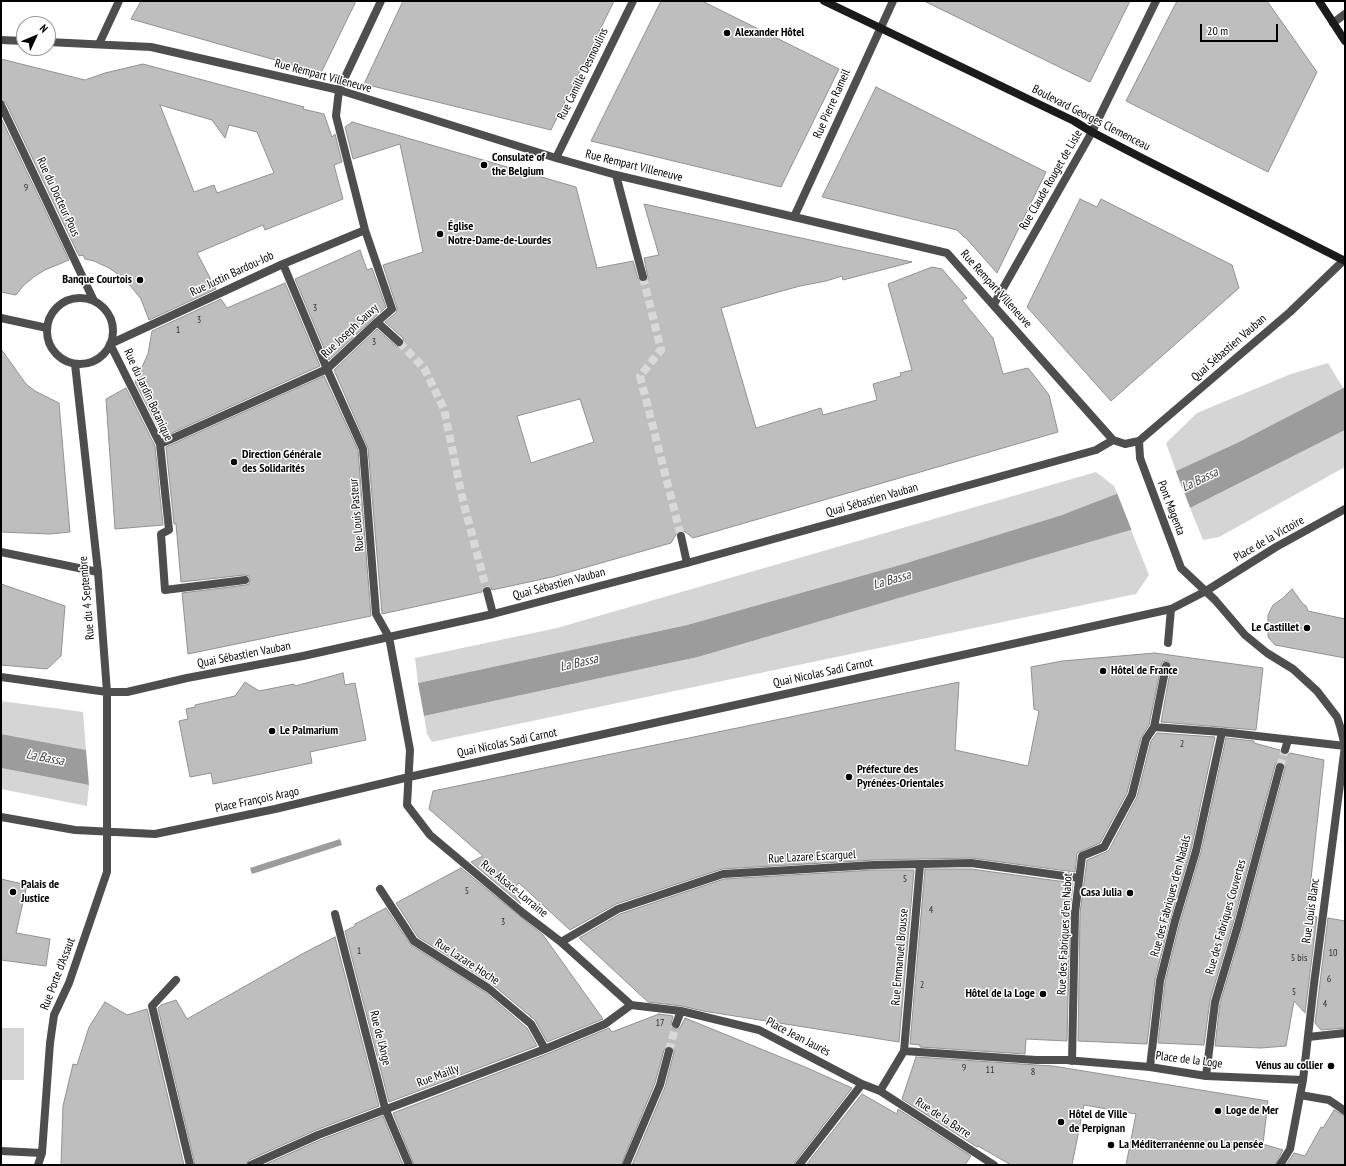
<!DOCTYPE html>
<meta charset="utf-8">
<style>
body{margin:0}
#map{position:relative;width:1346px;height:1166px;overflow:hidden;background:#fff;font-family:"PT Sans Narrow",sans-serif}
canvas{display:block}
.frame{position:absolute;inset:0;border:2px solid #000;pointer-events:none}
.north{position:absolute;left:16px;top:16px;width:40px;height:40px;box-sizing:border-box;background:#fff;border:1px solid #999;border-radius:50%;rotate:46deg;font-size:11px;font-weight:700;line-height:16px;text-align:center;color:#000}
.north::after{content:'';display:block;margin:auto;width:14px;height:18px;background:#000;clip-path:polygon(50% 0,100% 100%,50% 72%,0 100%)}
.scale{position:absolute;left:1200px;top:24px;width:78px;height:18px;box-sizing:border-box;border:2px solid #000;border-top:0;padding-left:5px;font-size:12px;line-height:14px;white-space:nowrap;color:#000;-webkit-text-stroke:3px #fff;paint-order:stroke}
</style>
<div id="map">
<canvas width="1346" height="1166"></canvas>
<div class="frame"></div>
<div class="north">N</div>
<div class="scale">20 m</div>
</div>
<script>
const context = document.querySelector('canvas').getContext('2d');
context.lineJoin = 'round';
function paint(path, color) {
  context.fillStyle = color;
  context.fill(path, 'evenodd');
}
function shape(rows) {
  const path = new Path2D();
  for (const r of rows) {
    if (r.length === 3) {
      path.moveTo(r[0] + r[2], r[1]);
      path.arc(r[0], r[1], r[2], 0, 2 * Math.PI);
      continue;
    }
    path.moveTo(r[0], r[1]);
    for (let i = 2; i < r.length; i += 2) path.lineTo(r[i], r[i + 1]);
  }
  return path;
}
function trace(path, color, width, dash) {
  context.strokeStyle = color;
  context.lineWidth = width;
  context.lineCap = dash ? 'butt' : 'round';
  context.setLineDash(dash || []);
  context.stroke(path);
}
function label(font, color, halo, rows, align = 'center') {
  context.font = font + ' "PT Sans Narrow",sans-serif';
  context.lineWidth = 3;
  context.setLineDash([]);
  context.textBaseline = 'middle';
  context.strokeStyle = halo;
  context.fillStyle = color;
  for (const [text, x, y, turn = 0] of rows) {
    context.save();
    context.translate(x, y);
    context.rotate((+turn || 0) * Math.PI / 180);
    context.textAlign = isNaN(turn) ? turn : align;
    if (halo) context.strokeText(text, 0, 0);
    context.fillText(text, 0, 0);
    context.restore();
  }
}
paint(shape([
 [1328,363,1343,388,1239,442,1176,471,1166,443,1197,413,1291,374],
 [1345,430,1345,467,1219,537,1203,540,1190,508],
 [1096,472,1114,486,1118,495,1062,515,900,565,687,625,418,683,415,658,557,628],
 [1131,530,1149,575,1136,594,432,742,427,734,424,716,698,657],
 [1,701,83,712,86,750,1,734],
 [1,768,89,785,87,806,1,789],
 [1,1028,24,1028,24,1080,1,1080]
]), '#d5d5d5');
paint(shape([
 [1345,387,1345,430,1190,508,1131,530,698,657,424,716,418,683,687,625,900,565,1062,515,1176,471,1239,442],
 [1,734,86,750,89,785,1,768],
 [340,839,342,845,252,874,250,868]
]), '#9c9c9c');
paint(shape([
 [1175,469,1191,510,1132,531,1117,493]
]), '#fff');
const building = shape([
 [141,1,356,1,321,73,131,19,141,1],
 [403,1,614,1,551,130,364,84,403,1],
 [661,1,702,1,839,69,781,187,591,141,661,1],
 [924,1,1130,1,1090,82,924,1],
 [1177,1,1267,1,1317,72,1268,172,1126,101,1177,1],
 [1,59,85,80,105,73,143,64,304,107,303,109,324,114,332,137,335,134,342,162,334,165,343,199,265,230,263,225,197,253,216,289,149,320,141,299,125,279,109,268,94,261,85,259,83,255,79,256,6,103,1,100,1,59],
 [160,105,212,120,225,138,229,125,257,132,274,173,217,193,214,185,194,192,160,105],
 [876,87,1046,172,997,273,965,237,964,237,957,230,822,197,876,87],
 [1,118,69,260,45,270,35,276,24,285,16,295,1,292,1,118],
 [352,122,576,187,597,268,633,261,638,278,642,282,647,281,648,278,644,258,659,255,644,204,912,262,843,280,842,276,826,281,800,286,721,308,756,428,821,408,823,415,877,400,873,384,901,376,900,373,912,370,888,284,932,267,942,269,967,298,962,300,993,338,1003,374,1028,368,1036,378,1049,395,1058,432,693,538,680,528,671,543,552,577,492,590,491,587,486,586,483,587,482,592,382,614,368,448,334,370,377,329,396,346,400,347,403,345,404,343,403,338,385,322,396,313,397,308,383,265,423,252,400,144,353,159,345,127,352,122],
 [580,399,594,442,531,463,517,416,580,399],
 [1080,199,1097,207,1101,199,1232,265,1239,288,1111,401,1027,307,1080,199],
 [360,250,367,270,372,268,386,307,329,360,295,279,360,250],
 [285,283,320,366,163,437,135,382,148,354,152,331,221,299,227,308,285,283],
 [1,349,26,384,35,391,59,403,70,532,50,534,1,532,1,349],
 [324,376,358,450,371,616,188,654,182,593,246,585,249,584,250,580,249,576,244,575,181,582,176,524,174,524,166,447,324,376],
 [126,388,155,446,163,525,115,529,106,399,126,388],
 [1,584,65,606,61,656,47,669,1,665,1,584],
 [1292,589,1303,604,1306,606,1308,611,1345,619,1345,658,1275,645,1268,637,1268,615,1273,605,1283,598,1292,589],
 [1155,653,1263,668,1256,730,1161,722,1171,667,1169,662,1167,661,1162,662,1149,725,1141,738,1127,793,1100,843,1077,853,1075,872,971,858,874,860,722,869,616,904,570,930,519,883,511,890,521,904,471,862,483,856,429,809,433,791,959,682,955,750,1028,766,1039,711,1034,709,1031,667,1062,661,1155,653],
 [343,673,345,685,355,683,366,740,310,752,312,763,261,774,213,784,211,773,190,777,179,721,188,719,186,709,195,707,195,705,235,696,245,682,259,691,294,684,295,686,343,673],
 [1157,733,1215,737,1191,850,1170,920,1155,980,1147,1044,1078,1041,1080,913,1087,860,1106,852,1109,850,1137,797,1151,741,1157,733],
 [1226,738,1254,741,1254,743,1280,750,1281,753,1284,755,1287,755,1290,753,1324,760,1307,915,1317,917,1305,1013,1294,1001,1286,1046,1261,1048,1215,1046,1220,1003,1243,926,1285,768,1284,763,1281,762,1276,763,1275,766,1233,924,1210,1000,1204,1045,1158,1043,1165,982,1180,922,1201,852,1226,738],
 [461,868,543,935,603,1019,547,1042,535,1020,492,984,418,937,396,903,461,868],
 [925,869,971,869,1073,883,1070,913,1067,1041,1026,1039,1025,1054,920,1047,920,1045,910,1044,925,869],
 [874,870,914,870,899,1042,703,1011,682,1006,648,1002,579,938,620,914,724,879,874,870],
 [1,879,27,885,16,933,50,939,46,966,1,960,1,879],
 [386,908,411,945,485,992,527,1028,537,1046,389,1102,345,931,355,926,355,924,386,908],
 [1328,918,1345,921,1345,1028,1321,1030,1315,1023,1328,918],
 [335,937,379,1106,316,1130,249,1160,246,1165,195,1165,158,1008,161,1005,176,1000,187,1019,302,954,335,937],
 [105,1002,127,1015,147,1009,184,1165,61,1165,63,1106,73,1064,77,1065,89,1027,105,1002],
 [659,1014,673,1016,671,1024,674,1029,680,1028,685,1018,805,1067,852,1088,795,1162,794,1165,632,1165,665,1087,674,1052,673,1047,668,1046,664,1050,655,1083,621,1165,414,1165,393,1113,547,1054,609,1028,612,1032,659,1014],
 [916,1057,1036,1065,1053,1066,1268,1101,1263,1144,1283,1150,1275,1165,1126,1165,1136,1114,1084,1105,1072,1165,1011,1165,978,1146,977,1147,902,1099,916,1057],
 [862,1094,897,1114,898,1109,971,1156,965,1165,806,1165,862,1094],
 [1334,1110,1345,1116,1345,1165,1286,1165,1294,1153,1305,1156,1321,1127,1323,1128,1334,1110],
 [383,1116,403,1165,264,1165,320,1140,383,1116]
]);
paint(building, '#bebebe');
trace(building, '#929292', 1);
trace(shape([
 [643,277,661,350,640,376,681,536],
 [399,342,424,368,444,409,463,501,487,591],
 [1280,767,1285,750],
 [669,1051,676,1024]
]), '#d9d9d9', 8, [8, 4]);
trace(shape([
 [1333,23,1345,14],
 [1,40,24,41],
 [48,42,151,47,339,90,556,158,616,175,947,253,1113,440,1125,444,1139,441],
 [99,44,119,1],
 [1,105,94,301],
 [556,158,633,1],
 [616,175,643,277],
 [794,217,893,1],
 [283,264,327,369,363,449,376,614,389,637,410,750,407,805,430,835,523,913,561,942,631,1005],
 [80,331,33],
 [994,304,1092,132,1156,1],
 [1,318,47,328],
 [377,322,399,342],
 [160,444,327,369,377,322,392,309,365,230,336,116,339,90,381,1],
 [681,536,687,563],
 [1,552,98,572],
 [245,580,165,590,161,534,169,530,160,444,110,344,283,264,365,230],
 [487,591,493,614],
 [1168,643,1171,609],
 [1,677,107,692,127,692,187,678,303,656,493,614,687,563,1096,450,1113,440],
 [1154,727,1222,732,1345,746],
 [1285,750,1288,740],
 [1,817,75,830,155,834,275,809,409,777,1171,609,1206,591,1276,547,1345,509],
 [380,889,414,941,488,988,531,1024,545,1049],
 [335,914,385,1108,409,1165],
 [561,942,618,909,723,874,874,865,971,863,1079,878],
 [176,980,152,1006,190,1165],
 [631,1005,681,1011,759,1030,862,1084,880,1091,994,1165],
 [676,1024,681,1011],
 [1308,1037,1345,1033],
 [904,1051,1036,1060,1066,1060,1150,1067,1206,1076,1303,1080],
 [1072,1061,1075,913,1082,856,1104,847,1132,795,1146,739,1154,727,1166,666],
 [1150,1067,1160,981,1175,921,1196,851,1222,732],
 [1206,1076,1215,1002,1238,925,1280,767],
 [880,1091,904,1051,920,865],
 [1300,1095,1329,1100,1345,1111],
 [1,1151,42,1153],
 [38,1165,42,1153,50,1043,54,1015,69,983,107,872,107,692,98,572,75,364],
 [251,1165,318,1135,545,1049,605,1024,631,1005],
 [626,1165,660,1085,669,1051],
 [799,1165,862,1084],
 [1280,1165,1290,1149,1303,1080,1314,984,1345,746,1340,726,1337,717,1317,691,1293,669,1267,653,1245,635,1215,600,1181,568,1140,458,1139,441,1290,312,1344,260]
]), '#4e4e4e', 8);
trace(shape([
 [824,1,1074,121,1092,132,1142,158,1345,261],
 [1319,1,1345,41]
]), '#1b1b1b', 8);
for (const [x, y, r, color] of [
 [727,33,4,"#000"],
 [484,165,4,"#000"],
 [440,234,4,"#000"],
 [140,280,4,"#000"],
 [234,462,4,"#000"],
 [1307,628,4,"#000"],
 [1103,671,4,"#000"],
 [272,731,4,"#000"],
 [849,777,4,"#000"],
 [13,892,4,"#000"],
 [1130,893,4,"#000"],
 [1043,994,4,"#000"],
 [1331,1066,4,"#000"],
 [1218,1111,4,"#000"],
 [1061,1122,4,"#000"],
 [1111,1145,4,"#000"]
]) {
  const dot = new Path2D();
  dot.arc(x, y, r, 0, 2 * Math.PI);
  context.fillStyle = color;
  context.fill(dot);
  trace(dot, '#fff', 1.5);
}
label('10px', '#303030', null, [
 ["9",26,188],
 ["3",315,308],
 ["3",199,320],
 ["1",178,330],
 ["3",374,342],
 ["2",1182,744],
 ["5",905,879],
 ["5",467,891],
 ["4",931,910],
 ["3",503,922],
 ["1",359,951],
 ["10",1333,953],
 ["5 bis",1299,958],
 ["6",1329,979],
 ["2",922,985],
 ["5",1294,992],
 ["4",1325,1004],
 ["17",660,1023],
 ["9",964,1068],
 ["11",990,1070],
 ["8",1033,1072]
]);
label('bold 12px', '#000', '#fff', [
 ["Alexander Hôtel",735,33],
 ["Consulate of",492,158],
 ["the Belgium",492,172],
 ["Église",448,227],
 ["Notre-Dame-de-Lourdes",448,241],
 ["Banque Courtois",132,280,"right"],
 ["Direction Générale",242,455],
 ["des Solidarités",242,469],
 ["Le Castillet",1299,628,"right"],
 ["Hôtel de France",1111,671],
 ["Le Palmarium",280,731],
 ["Préfecture des",857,770],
 ["Pyrénées-Orientales",857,784],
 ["Palais de",21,885],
 ["Justice",21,899],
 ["Casa Julia",1122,893,"right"],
 ["Hôtel de la Loge",1035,994,"right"],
 ["Vénus au collier",1323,1066,"right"],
 ["Loge de Mer",1226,1111],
 ["Hôtel de Ville",1069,1115],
 ["de Perpignan",1069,1129],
 ["La Méditerranéenne ou La pensée",1119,1145]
], 'left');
label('12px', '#000', '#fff', [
 ["Rue Camille Desmoulins",583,74,-64],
 ["Rue Rempart Villeneuve",323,76,15],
 ["Rue Pierre Rameil",832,104,-66],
 ["Boulevard Georges Clemenceau",1091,118,27],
 ["Rue Rempart Villeneuve",634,166,14],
 ["Rue Claude Rouget de Lisle",1051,180,-60],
 ["Rue du Docteur Pous",58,197,65],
 ["Rue Justin Bardou-Job",232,274,-25],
 ["Rue Rempart Villeneuve",996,289,48],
 ["Rue Joseph Sauvy",350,331,-43],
 ["Quai Sébastien Vauban",1229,348,-41],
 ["Rue du Jardin Botanique",148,395,65],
 ["Quai Sébastien Vauban",872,500,-16],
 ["Pont Magenta",1171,508,69],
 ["Rue Louis Pasteur",357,515,-95],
 ["Place de la Victoire",1269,539,-30],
 ["Quai Sébastien Vauban",559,584,-15],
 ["Rue du 4 Septembre",87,598,-95],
 ["Quai Sébastien Vauban",244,655,-11],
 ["Quai Nicolas Sadi Carnot",823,673,-12],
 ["Quai Nicolas Sadi Carnot",507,743,-12],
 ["Place François Arago",257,800,-12],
 ["Rue Lazare Escarguel",812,857,-3],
 ["Rue Alsace-Lorraine",514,889,39],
 ["Rue des Fabriques d'en Nadals",1171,896,-75],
 ["Rue Louis Blanc",1311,911,-82],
 ["Rue des Fabriques Couvertes",1226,917,-74],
 ["Rue des Fabriques d'en Nabot",1065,934,-87],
 ["Rue Emmanuel Brousse",900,957,-85],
 ["Rue Lazare Hoche",467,962,33],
 ["Rue Porte d'Assaut",58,974,-69],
 ["Place Jean Jaurès",798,1037,27],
 ["Rue de l'Ange",380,1038,76],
 ["Place de la Loge",1189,1060,7],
 ["Rue Mailly",438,1076,-21],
 ["Rue de la Barre",943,1118,33]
]);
label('italic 13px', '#3d3d3d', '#fff', [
 ["La Bassa",1200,480,-26],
 ["La Bassa",892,580,-16],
 ["La Bassa",579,663,-13],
 ["La Bassa",45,758,11]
]);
</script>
